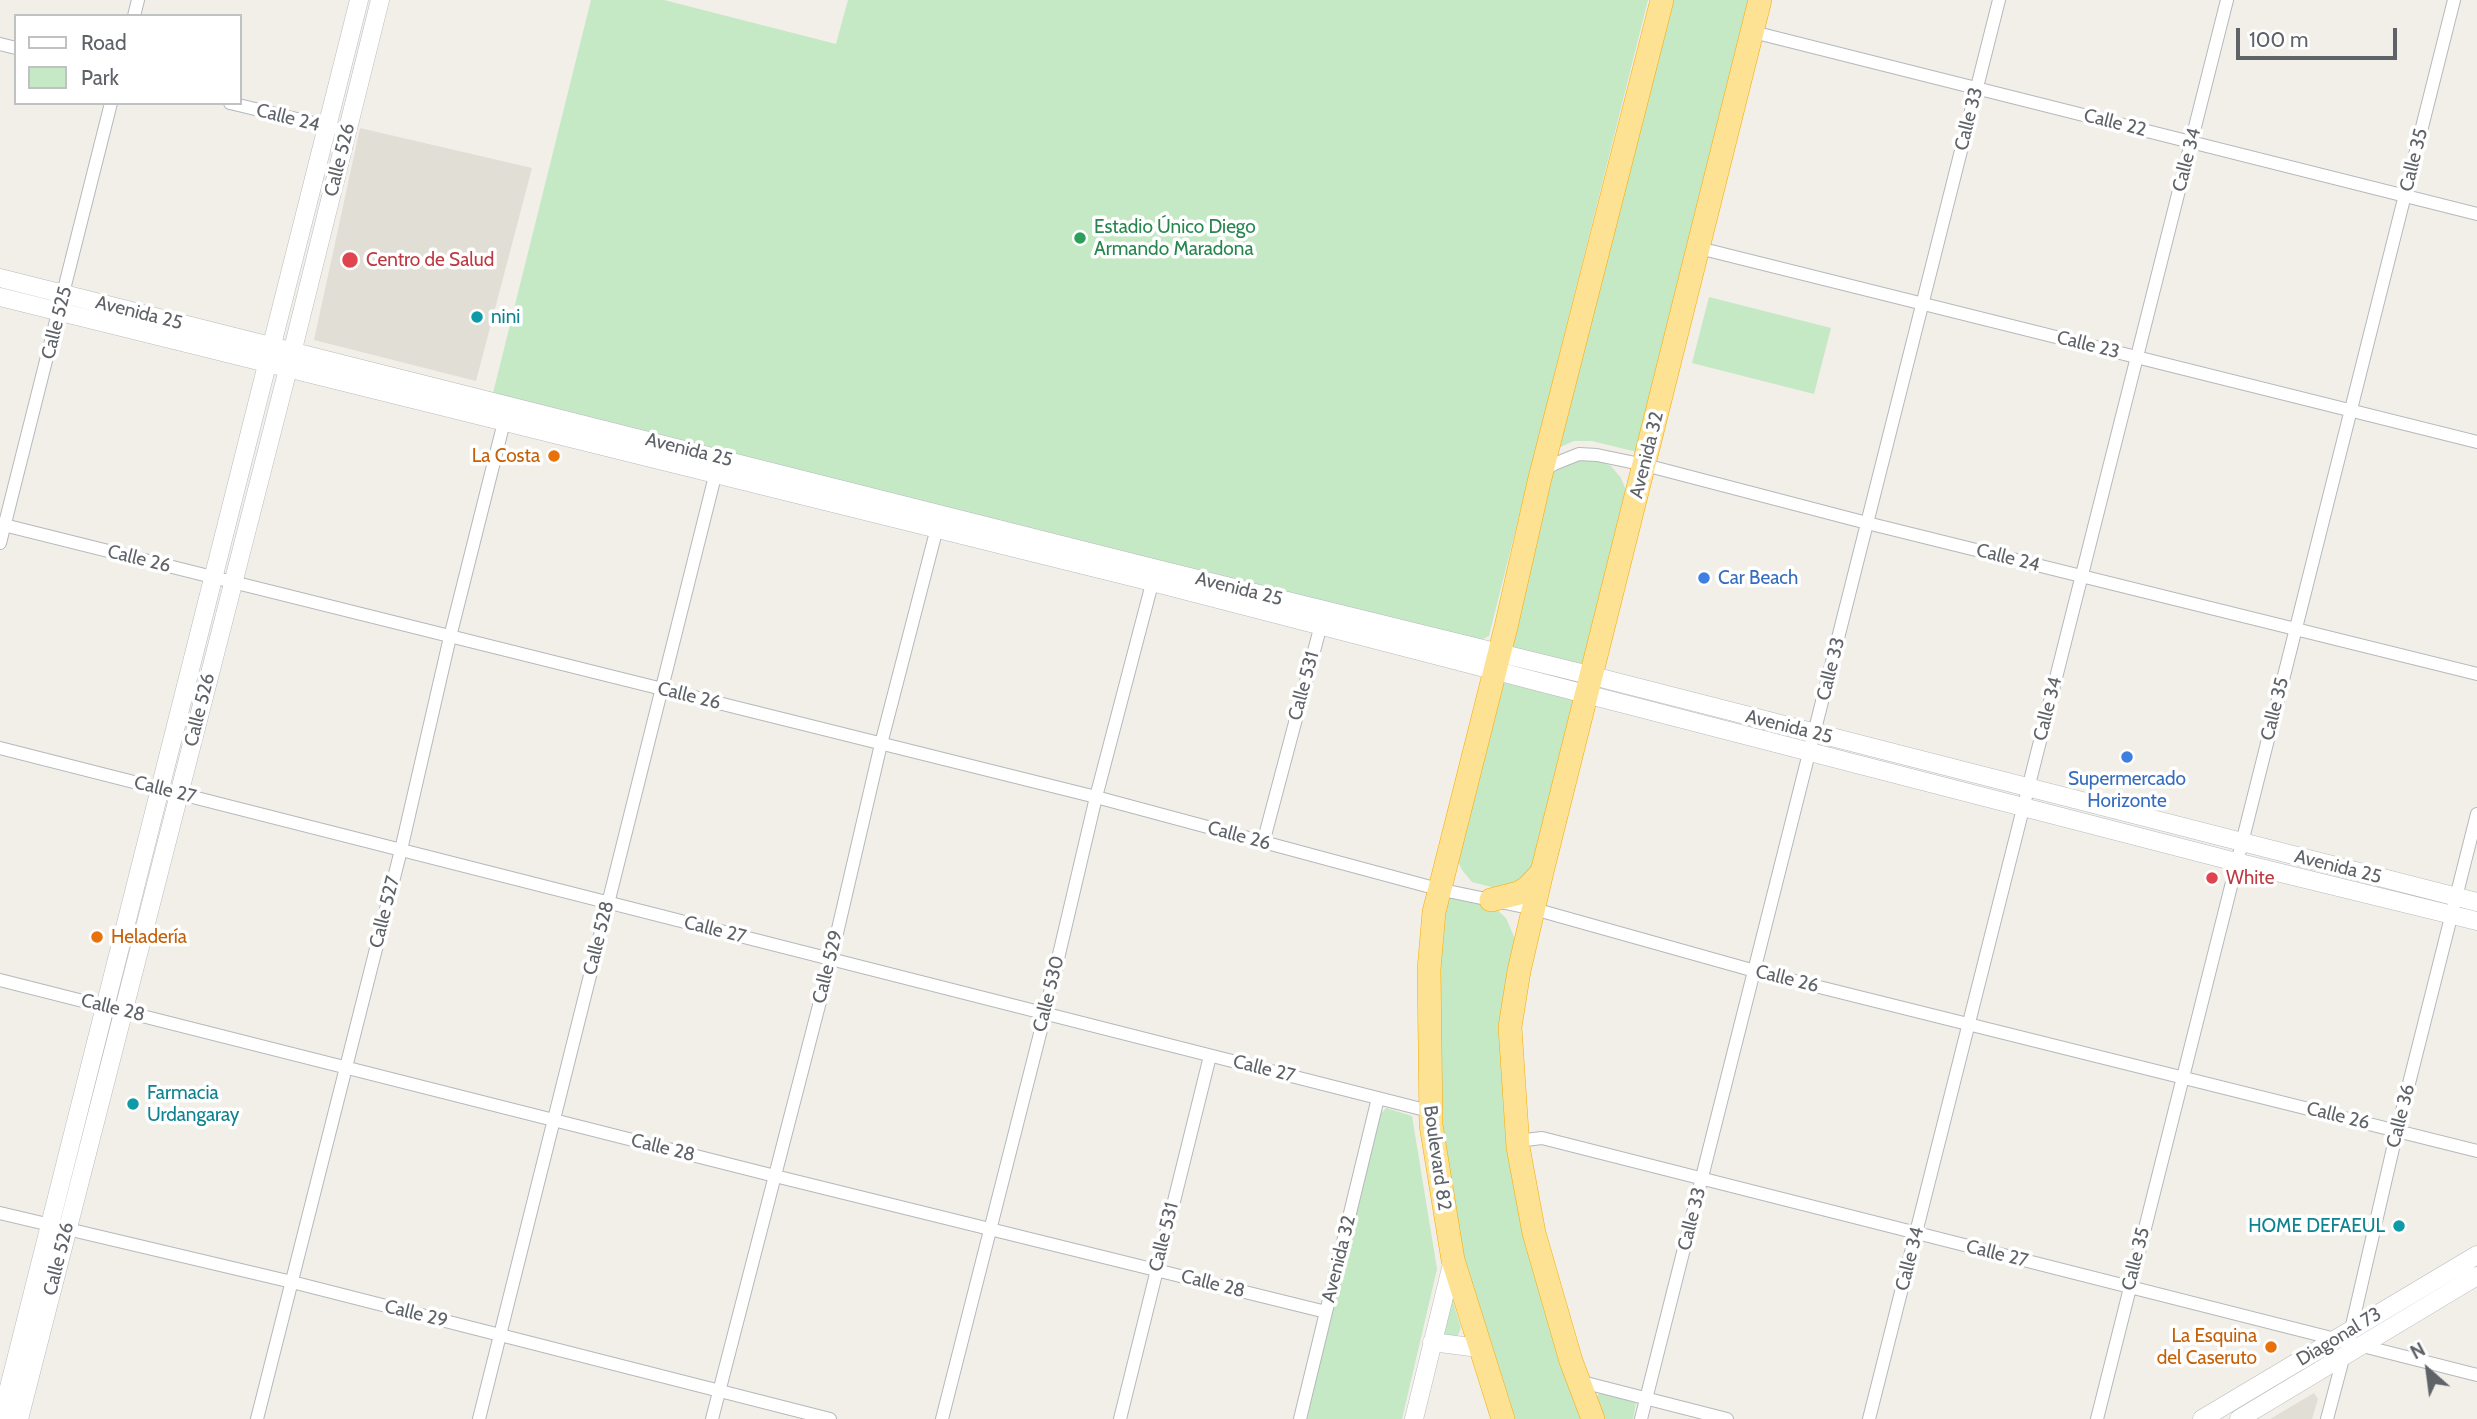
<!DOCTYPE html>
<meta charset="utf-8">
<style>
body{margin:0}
#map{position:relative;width:2477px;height:1419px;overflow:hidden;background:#f1efe8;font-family:Cabin,sans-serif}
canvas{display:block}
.legend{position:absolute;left:14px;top:14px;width:228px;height:91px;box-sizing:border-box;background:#fff;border:2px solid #bfc1c3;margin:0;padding:9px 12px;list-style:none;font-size:21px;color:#5f6368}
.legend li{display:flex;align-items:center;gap:14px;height:35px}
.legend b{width:35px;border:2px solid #bfc1c3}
.north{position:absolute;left:2393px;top:1335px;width:70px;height:70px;-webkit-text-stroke:5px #fff;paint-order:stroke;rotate:332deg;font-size:19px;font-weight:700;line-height:28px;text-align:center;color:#5f6368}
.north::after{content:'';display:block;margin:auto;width:24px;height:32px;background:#5f6368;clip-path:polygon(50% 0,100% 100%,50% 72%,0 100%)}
.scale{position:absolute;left:2236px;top:28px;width:161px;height:32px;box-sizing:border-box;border:4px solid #5f6368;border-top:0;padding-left:9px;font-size:21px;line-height:24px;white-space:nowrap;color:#5f6368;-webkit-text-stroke:5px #fff;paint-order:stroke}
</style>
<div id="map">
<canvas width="2477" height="1419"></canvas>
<ul class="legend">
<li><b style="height:9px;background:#fff"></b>Road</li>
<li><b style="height:19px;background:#c5e8c5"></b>Park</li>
</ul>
<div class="north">N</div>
<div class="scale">100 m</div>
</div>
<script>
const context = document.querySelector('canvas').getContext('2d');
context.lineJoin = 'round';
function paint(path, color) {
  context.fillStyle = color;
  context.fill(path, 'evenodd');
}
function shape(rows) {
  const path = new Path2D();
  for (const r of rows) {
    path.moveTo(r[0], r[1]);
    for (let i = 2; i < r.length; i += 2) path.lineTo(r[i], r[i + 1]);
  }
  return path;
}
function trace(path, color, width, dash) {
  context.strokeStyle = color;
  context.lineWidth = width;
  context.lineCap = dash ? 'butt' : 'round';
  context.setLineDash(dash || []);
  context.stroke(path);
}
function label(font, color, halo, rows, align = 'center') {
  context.font = font + ' Cabin,sans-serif';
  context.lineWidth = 7;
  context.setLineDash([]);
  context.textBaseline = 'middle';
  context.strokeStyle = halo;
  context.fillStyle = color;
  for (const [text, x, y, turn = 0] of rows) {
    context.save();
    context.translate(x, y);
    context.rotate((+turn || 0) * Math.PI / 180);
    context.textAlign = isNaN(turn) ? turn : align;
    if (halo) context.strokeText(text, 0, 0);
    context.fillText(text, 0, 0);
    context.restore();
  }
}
paint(shape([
 [360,128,532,168,476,381,314,340],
 [2314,1393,2318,1399,2312,1419,2270,1419]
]), '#e1ded6');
paint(shape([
 [591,0,664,0,836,44,848,0,1648,0,1489,636,1479,641,493,393],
 [1667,0,1753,0,1637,452,1592,441,1574,441,1558,448],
 [1709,297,1831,328,1814,394,1692,363],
 [1575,460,1598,460,1611,466,1621,478,1626,490,1626,505,1586,665,1505,646,1546,482,1555,470],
 [1497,678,1577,699,1537,861,1527,877,1512,885,1495,888,1472,882,1462,870,1455,855],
 [1441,894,1493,906,1506,918,1515,939,1502,1058,1504,1113,1513,1184,1585,1419,1507,1419,1446,1188,1433,1025],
 [1386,1108,1412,1116,1437,1269,1402,1419,1307,1419,1376,1119],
 [1451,1295,1461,1328,1458,1335,1449,1340,1441,1335],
 [1601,1392,1636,1403,1633,1419,1601,1419,1594,1399]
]), '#c5e8c5');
const street = shape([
 [134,16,138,0],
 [1753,32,2477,214],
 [0,44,16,48],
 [230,103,347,131],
 [1699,248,2477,442],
 [1542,471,1554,464,1579,454,1597,455,1645,465,1867,523,2477,674],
 [0,524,1096,797,1438,889,1534,909,1755,971,2477,1151],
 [0,543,111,103],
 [0,748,1429,1111],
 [1263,843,1322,621],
 [0,980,775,1176,1326,1312],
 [1517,1141,1542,1138,2477,1375],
 [0,1213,292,1282,830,1419],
 [2350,1334,2397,1131,2477,814],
 [1578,1381,1727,1419],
 [257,1419,401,850,450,637,506,414],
 [479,1419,717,468],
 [712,1419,831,959,881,744,938,524],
 [942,1419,1045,1014,1096,797,1154,576],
 [1120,1419,1210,1056],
 [1300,1419,1378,1098],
 [1641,1419,1999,0],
 [1869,1419,2227,0],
 [2097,1419,2454,0],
 [2327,1419,2344,1355]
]);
const secondary = shape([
 [0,278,1157,569,1593,676,2477,902],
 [0,297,1152,582,2236,862,2477,921],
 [1432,1342,1479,1348],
 [1,1419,359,0],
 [19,1419,288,369,380,0],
 [1414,1419,1453,1260],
 [2202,1419,2477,1255],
 [2239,1419,2477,1276]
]);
const highway = shape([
 [1491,900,1519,893,1528,887,1542,872],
 [1503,1419,1453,1260,1431,1125,1429,969,1434,912,1506,627,1539,482,1662,0],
 [1593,1419,1571,1361,1534,1233,1518,1147,1510,1027,1519,971,1542,872,1760,0]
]);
trace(street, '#b5b8bc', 14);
trace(secondary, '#b6babf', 19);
trace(highway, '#f9ab00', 24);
trace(street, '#fff', 12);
trace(secondary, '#fff', 18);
trace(highway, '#fde293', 23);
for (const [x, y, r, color] of [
 [1080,238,7,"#2e9e5b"],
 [350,260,9,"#e0444e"],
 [477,317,7,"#0f9aa8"],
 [554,456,7,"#e8710a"],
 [1704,578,7,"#3f7fe0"],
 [2127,757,7,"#3f7fe0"],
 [2212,878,7,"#e0444e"],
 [97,937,7,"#e8710a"],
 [133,1104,7,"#0f9aa8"],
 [2399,1226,7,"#0f9aa8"],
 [2271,1347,7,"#e8710a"]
]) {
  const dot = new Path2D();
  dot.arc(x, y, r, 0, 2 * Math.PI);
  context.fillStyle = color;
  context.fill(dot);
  trace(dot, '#fff', 2.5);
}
label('19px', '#5f6368', '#fff', [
 ["Calle 24",288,118,14],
 ["Calle 33",1969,119,-76],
 ["Calle 22",2115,123,14],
 ["Calle 526",340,160,-76],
 ["Calle 34",2187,160,-76],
 ["Calle 35",2414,160,-76],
 ["Avenida 25",139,313,14],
 ["Calle 525",57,323,-76],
 ["Calle 23",2088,345,14],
 ["Avenida 25",689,450,14],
 ["Avenida 32",1647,455,-76],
 ["Calle 24",2008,558,14],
 ["Calle 26",139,559,14],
 ["Avenida 25",1239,589,14],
 ["Calle 33",1831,669,-76],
 ["Calle 531",1304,686,-75],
 ["Calle 26",689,696,14],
 ["Calle 34",2048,709,-76],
 ["Calle 35",2275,709,-76],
 ["Calle 526",200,710,-76],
 ["Avenida 25",1789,727,14],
 ["Calle 27",165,790,14],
 ["Calle 26",1239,836,15],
 ["Avenida 25",2338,867,14],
 ["Calle 527",385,912,-76],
 ["Calle 27",715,930,14],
 ["Calle 528",599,938,-76],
 ["Calle 529",828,967,-76],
 ["Calle 26",1787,979,14],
 ["Calle 530",1049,994,-76],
 ["Calle 28",113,1008,14],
 ["Calle 27",1264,1069,14],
 ["Calle 26",2338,1116,14],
 ["Calle 36",2401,1116,-76],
 ["Calle 28",663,1148,14],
 ["Boulevard 82",1437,1158,82],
 ["Calle 33",1692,1219,-76],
 ["Calle 531",1164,1237,-76],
 ["Calle 27",1997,1254,14],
 ["Calle 526",59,1259,-76],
 ["Avenida 32",1339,1259,-76],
 ["Calle 34",1910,1259,-76],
 ["Calle 35",2136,1259,-76],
 ["Calle 28",1213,1284,14],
 ["Calle 29",416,1314,14],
 ["Diagonal 73",2339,1337,-31]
]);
label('19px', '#27864d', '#fff', [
 ["Estadio Único Diego",1094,227],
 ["Armando Maradona",1094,249]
], 'left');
label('19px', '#be3a42', '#fff', [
 ["Centro de Salud",366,260],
 ["White",2226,878]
], 'left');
label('19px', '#0d838f', '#fff', [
 ["nini",491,317],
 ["Farmacia",147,1093],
 ["Urdangaray",147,1115],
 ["HOME DEFAEUL",2385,1226,"right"]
], 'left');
label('19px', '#c56008', '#fff', [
 ["La Costa",540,456],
 ["Heladería",111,937,"left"],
 ["La Esquina",2257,1336],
 ["del Caseruto",2257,1358]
], 'right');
label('19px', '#366cbe', '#fff', [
 ["Car Beach",1718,578],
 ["Supermercado",2127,779,"center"],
 ["Horizonte",2127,801,"center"]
], 'left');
</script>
